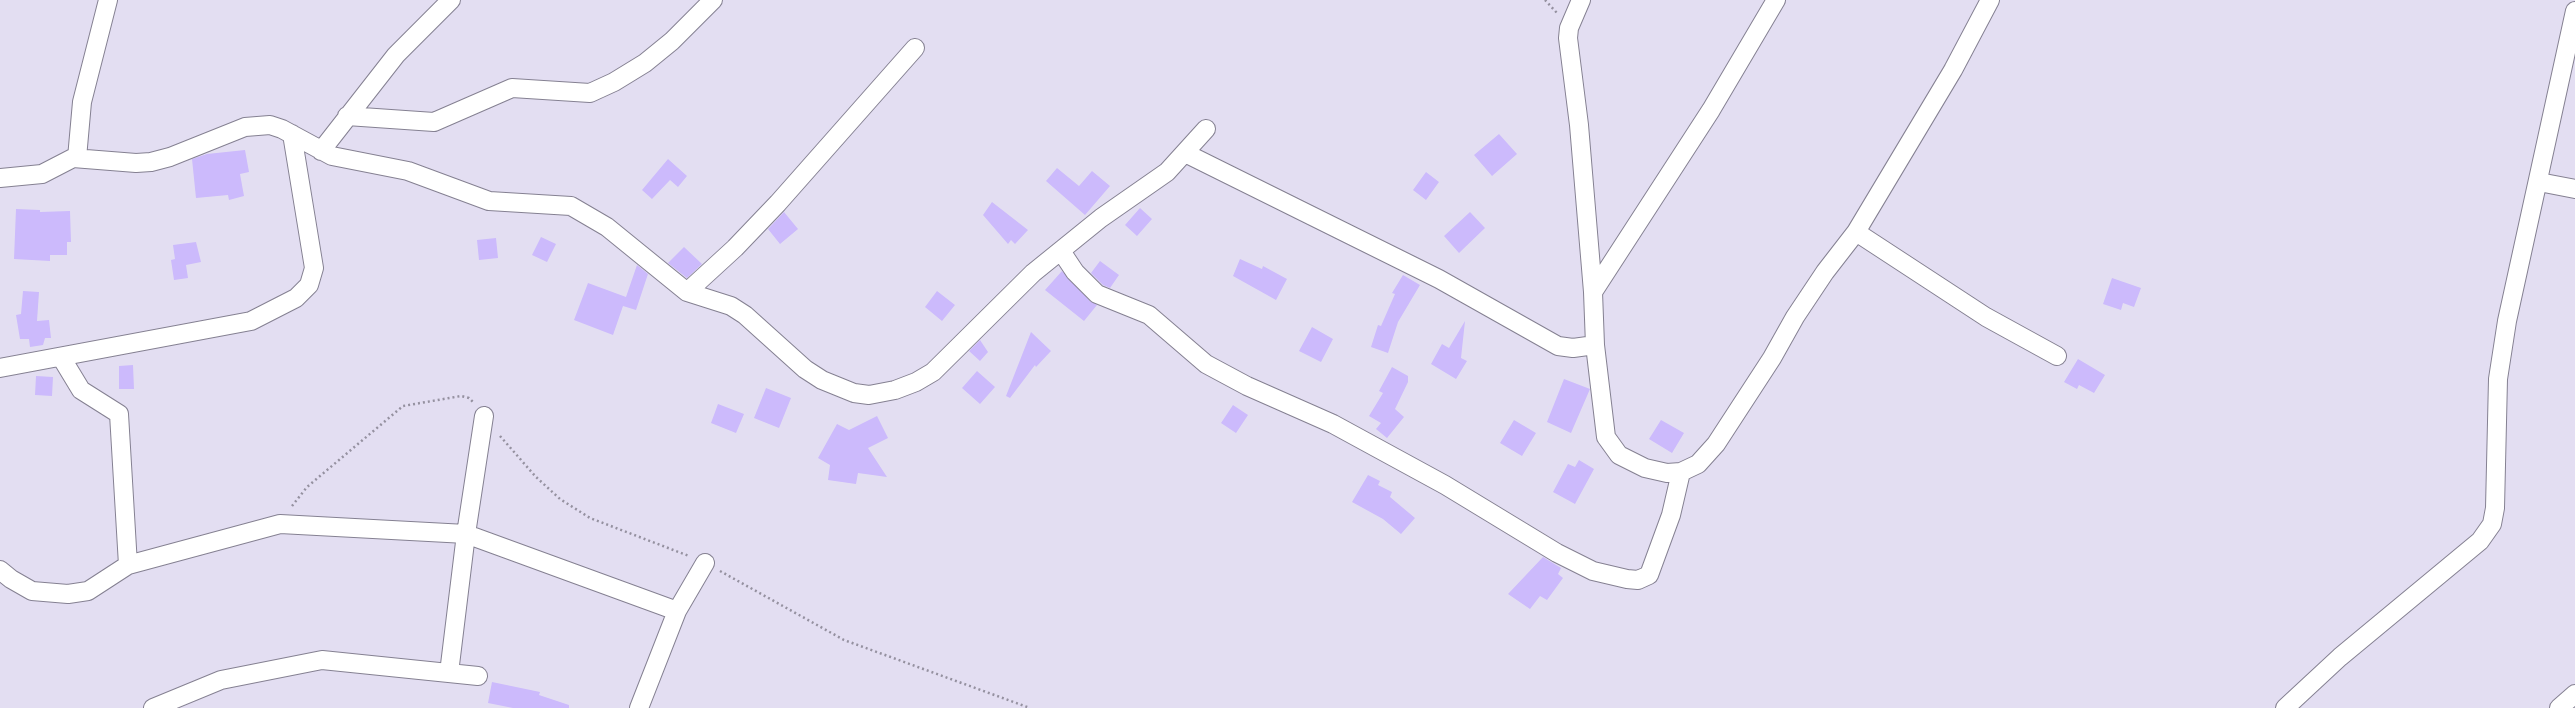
<!DOCTYPE html>
<style>
body{margin:0}
canvas{display:block;background:#e3def2}
</style>
<canvas width="2575" height="708"></canvas>
<script>
const context = document.querySelector('canvas').getContext('2d');
context.lineJoin = 'round';
function paint(path, color) {
  context.fillStyle = color;
  context.fill(path, 'evenodd');
}
function shape(rows) {
  const path = new Path2D();
  for (const r of rows) {
    path.moveTo(r[0], r[1]);
    for (let i = 2; i < r.length; i += 2) path.lineTo(r[i], r[i + 1]);
  }
  return path;
}
function trace(path, color, width, dash) {
  context.strokeStyle = color;
  context.lineWidth = width;
  context.lineCap = dash ? 'butt' : 'round';
  context.setLineDash(dash || []);
  context.stroke(path);
}
paint(shape([
 [1499,134,1517,154,1492,176,1474,155],
 [245,150,249,172,240,174,244,196,229,200,228,195,196,198,192,159,207,154],
 [668,159,687,176,678,187,670,180,652,199,642,190],
 [1057,168,1079,186,1092,171,1110,186,1085,215,1046,181],
 [1426,172,1439,182,1426,200,1413,190],
 [992,202,1028,230,1015,244,1011,240,1008,244,983,215],
 [1140,208,1152,219,1137,236,1125,225],
 [16,209,40,210,40,212,70,211,71,242,67,242,67,255,50,255,50,261,14,259],
 [784,212,798,229,780,244,768,229],
 [1470,212,1485,228,1459,253,1444,236],
 [541,237,556,244,547,262,532,255],
 [496,238,498,258,479,260,477,240],
 [196,242,201,262,186,265,188,278,174,280,171,260,175,259,173,245],
 [684,247,702,264,687,278,668,263],
 [1240,259,1262,269,1263,266,1287,279,1276,300,1233,276],
 [1100,261,1119,275,1110,288,1103,285,1091,273],
 [637,265,648,274,636,310,623,306,613,335,574,320,588,283,626,297],
 [1062,271,1090,301,1097,305,1084,321,1045,290],
 [1403,275,1420,285,1398,322,1388,353,1371,347,1378,325,1381,326,1395,294,1392,293],
 [2112,278,2141,288,2134,307,2123,303,2121,310,2103,304],
 [23,291,39,292,37,321,49,320,51,338,45,338,43,345,30,347,29,339,20,339,16,315,21,314],
 [937,291,955,305,942,321,925,307],
 [1465,321,1461,358,1467,361,1456,379,1431,364,1442,344,1449,348],
 [1312,327,1333,339,1321,362,1299,351],
 [1031,332,1051,351,1036,367,1035,365,1010,398,1006,396],
 [980,340,988,352,980,361,969,351],
 [2078,359,2105,375,2094,393,2079,385,2077,389,2064,382],
 [133,365,134,389,119,389,119,366],
 [1392,367,1408,376,1408,382,1395,409,1404,417,1387,438,1376,429,1381,423,1369,416,1383,393,1379,391],
 [977,371,995,387,980,404,962,388],
 [36,376,53,377,52,396,35,395],
 [1564,379,1590,389,1571,433,1547,422],
 [766,388,791,398,779,428,754,418],
 [718,404,744,414,736,433,711,423],
 [1233,405,1248,415,1236,433,1221,423],
 [877,416,888,438,868,448,887,477,858,473,856,484,828,480,830,465,818,458,837,424,849,430],
 [1514,420,1536,433,1522,456,1500,443],
 [1661,420,1684,433,1672,453,1649,439],
 [1579,460,1594,469,1575,504,1553,492,1568,464,1575,467],
 [1368,475,1380,481,1378,485,1392,492,1390,497,1415,518,1401,534,1383,519,1352,502],
 [1543,557,1561,568,1558,574,1563,578,1547,600,1540,596,1530,609,1508,594],
 [492,682,540,692,539,695,569,705,569,708,513,708,488,703]
]), '#ccbafc');
const street = shape([
 [1581,0,1569,28,1568,38,1579,125,1593,292,1595,345,1606,437,1619,455,1645,468,1667,473,1681,472,1698,464,1716,444,1772,358,1795,317,1825,272,1856,232,1953,70,1990,0],
 [347,116,434,122,512,88,590,93,614,82,645,63,672,41,713,0],
 [321,151,396,55,451,0],
 [1185,153,1439,279,1558,346,1573,348,1595,345],
 [77,158,82,102,108,0],
 [0,178,42,174,73,158,136,163,151,162,170,157,245,127,270,125,282,129,332,156,408,171,489,201,571,206,607,227,687,292,731,306,745,315,805,369,822,380,854,393,869,395,895,390,916,382,933,372,1033,273,1101,218,1167,172,1206,129],
 [2539,182,2575,189],
 [1856,232,1986,317,2057,356],
 [1061,251,1075,272,1097,294,1149,315,1206,364,1247,386,1333,424,1445,485,1557,553,1593,571,1627,579,1638,580,1649,575,1671,515,1681,472],
 [687,292,735,248,778,203,915,48],
 [1593,292,1711,110,1776,0],
 [61,357,81,390,119,414,128,565],
 [0,368,251,321,296,298,309,285,314,268,292,134],
 [0,570,11,579,32,591,68,594,88,591,128,565,280,524,466,534,677,611],
 [449,673,466,534,484,416],
 [153,708,221,680,322,660,478,676],
 [639,708,677,611,705,563],
 [2285,708,2340,657,2480,541,2492,524,2495,508,2498,379,2507,321,2575,11],
 [2559,708,2575,694]
]);
trace(street, '#858192', 20);
trace(shape([
 [1545,0,1557,13],
 [500,436,536,477,560,499,590,518,689,556],
 [292,506,307,487,403,406,461,396,469,398,473,402],
 [720,571,844,640,1030,708]
]), '#9591a0', 2.5, [2, 3]);
trace(street, '#fff', 18);
</script>
